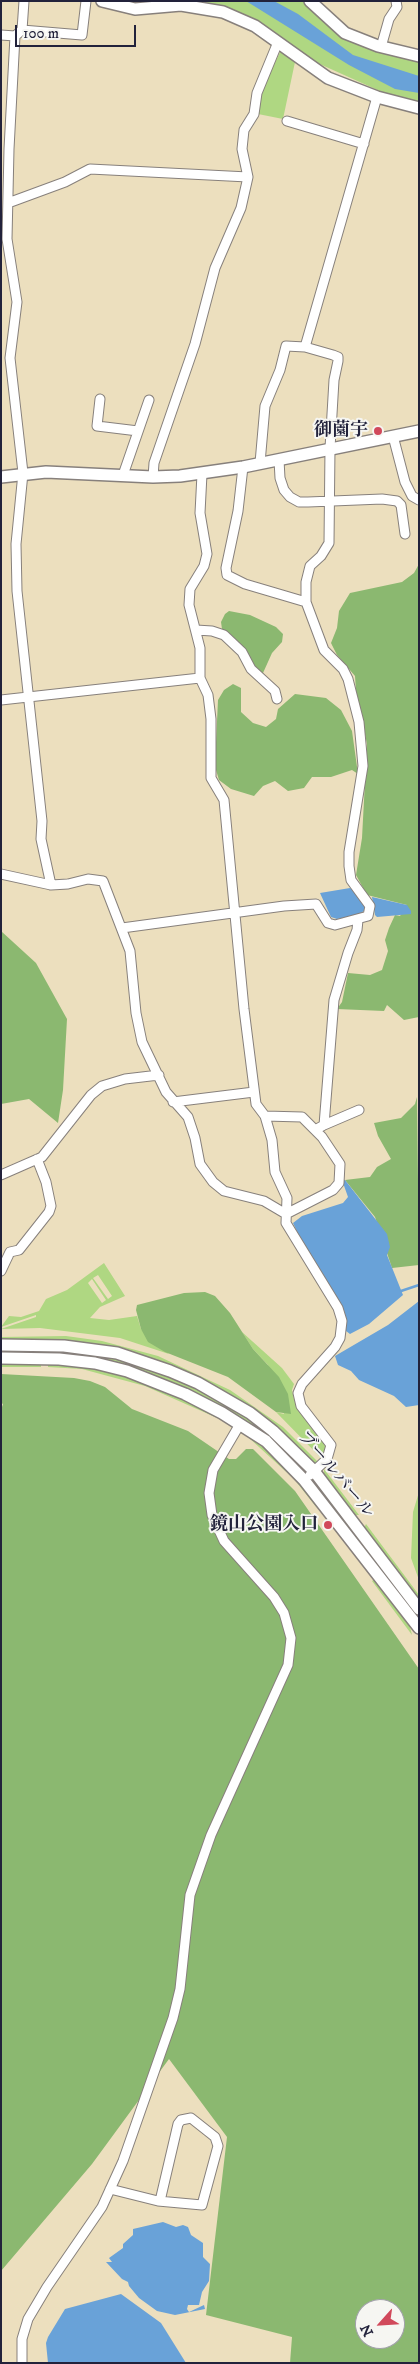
<!DOCTYPE html>
<meta charset="utf-8">
<style>
body{margin:0}
#map{position:relative;width:420px;height:2364px;overflow:hidden;background:#ecdfbe;font-family:"IM FELL DW Pica",serif}
canvas{display:block}
.frame{position:absolute;inset:0;border:2px solid #22223b;pointer-events:none}
.north{position:absolute;left:355px;top:2299px;width:50px;height:50px;box-sizing:border-box;background:#f6f6f2;border:1px solid #a1a1a9;border-radius:50%;rotate:244deg;font-size:14px;font-weight:700;line-height:20px;text-align:center;color:#22223b}
.north::after{content:'';display:block;margin:auto;width:18px;height:22px;background:#d1495b;clip-path:polygon(50% 0,100% 100%,50% 72%,0 100%)}
.scale{position:absolute;left:15px;top:25px;width:121px;height:22px;box-sizing:border-box;border:2px solid #22223b;border-top:0;padding-left:6px;font-size:15px;line-height:18px;white-space:nowrap;color:#22223b;-webkit-text-stroke:4px #f6f6f2;paint-order:stroke}
</style>
<div id="map">
<canvas width="420" height="2364"></canvas>
<div class="frame"></div>
<div class="north">N</div>
<div class="scale">100 m</div>
</div>
<script>
const context = document.querySelector('canvas').getContext('2d');
context.lineJoin = 'round';
function paint(path, color) {
  context.fillStyle = color;
  context.fill(path, 'evenodd');
}
function shape(rows) {
  const path = new Path2D();
  for (const r of rows) {
    path.moveTo(r[0], r[1]);
    for (let i = 2; i < r.length; i += 2) path.lineTo(r[i], r[i + 1]);
  }
  return path;
}
function trace(path, color, width, dash) {
  context.strokeStyle = color;
  context.lineWidth = width;
  context.lineCap = dash ? 'butt' : 'round';
  context.setLineDash(dash || []);
  context.stroke(path);
}
function label(font, color, halo, rows, align = 'center') {
  context.font = font + ' "IM FELL DW Pica","Noto Serif JP",serif';
  context.lineWidth = 4;
  context.setLineDash([]);
  context.textBaseline = 'middle';
  context.strokeStyle = halo;
  context.fillStyle = color;
  for (const [text, x, y, turn = 0] of rows) {
    context.save();
    context.translate(x, y);
    context.rotate((+turn || 0) * Math.PI / 180);
    context.textAlign = isNaN(turn) ? turn : align;
    if (halo) context.strokeText(text, 0, 0);
    context.fillText(text, 0, 0);
    context.restore();
  }
}
paint(shape([
 [109,1,302,1,317,11,345,36,419,54,419,107,413,106,313,61,242,14,135,9],
 [281,50,295,62,283,119,258,114,263,88],
 [104,1263,125,1296,100,1307,90,1318,109,1320,137,1316,141,1329,169,1354,120,1338,40,1328,1,1329,36,1317,36,1315,1,1327,9,1316,21,1317,39,1311,46,1299,67,1290],
 [98,1275,112,1296,108,1299,93,1278],
 [92,1279,106,1300,102,1303,88,1283],
 [242,1332,282,1368,294,1384,292,1390,294,1399,326,1442,327,1453,322,1459,276,1412,284,1414,268,1365,253,1349],
 [66,1336,102,1341,158,1356,215,1383,230,1390,283,1427,319,1463,313,1464,280,1429,259,1414,129,1351,83,1342,45,1339,1,1341,1,1337],
 [1,1349,44,1349,110,1358,139,1365,179,1380,244,1414,267,1431,305,1469,303,1471,226,1409,183,1387,156,1376,119,1363,45,1353,1,1354],
 [41,1363,41,1367,1,1367,1,1364],
 [48,1364,69,1365,116,1373,178,1394,224,1421,145,1386,82,1369,48,1367],
 [248,1437,262,1444,282,1463,310,1495,317,1508,294,1479],
 [324,1469,359,1515,355,1515,324,1475],
 [316,1483,366,1546,382,1571,315,1485],
 [419,1492,419,1580,411,1558,413,1512],
 [366,1524,419,1595,419,1600,364,1528],
 [375,1579,410,1627,412,1635,372,1581]
]), '#afd782');
paint(shape([
 [419,564,419,1017,404,1020,387,1005,384,1011,337,1009,342,1002,348,973,370,975,382,970,388,951,385,940,389,928,395,915,400,916,407,905,367,895,356,875,362,838,367,744,356,691,355,676,337,655,331,643,337,628,339,611,350,593,402,582,414,573],
 [229,611,250,615,276,627,283,634,282,642,272,653,263,673,257,671,222,629,221,622,225,614],
 [233,684,241,688,241,712,253,723,266,727,276,719,278,709,295,694,326,698,341,710,352,731,358,774,352,770,331,777,312,777,304,788,288,791,275,781,263,786,254,796,231,789,219,780,216,770,216,743,218,700,224,690],
 [1,931,36,963,67,1019,63,1090,58,1123,29,1099,1,1104],
 [417,1097,419,1265,392,1268,375,1217,345,1180,370,1177,377,1167,391,1159,378,1136,374,1123,401,1118,415,1104],
 [205,1292,215,1296,230,1313,253,1349,279,1377,288,1394,291,1414,276,1412,228,1377,165,1352,148,1342,141,1329,136,1310,137,1305,184,1293],
 [1,1374,74,1378,90,1381,105,1387,132,1409,188,1431,229,1459,236,1459,246,1449,253,1449,295,1491,419,1669,419,2363,290,2363,292,2337,206,2315,227,2137,169,2059,92,2164,1,2271,1,1410,3,1404,1,1403],
 [365,2309,395,2309,395,2339,365,2339]
]), '#8bb870');
paint(shape([
 [246,1,274,1,298,14,353,55,419,76,419,93,395,89,349,65],
 [350,888,360,895,365,906,364,911,357,915,337,919,331,917,320,893],
 [372,897,407,905,411,911,411,914,377,917,375,915],
 [342,1180,345,1180,387,1234,390,1247,387,1255,403,1295,369,1324,350,1334,346,1331,344,1310,302,1242,293,1223,302,1216,343,1203,348,1197],
 [419,1301,419,1405,406,1407,394,1396,359,1380,351,1371,338,1365,335,1356,388,1325],
 [163,2222,176,2227,183,2225,188,2227,191,2235,203,2243,203,2257,210,2264,209,2281,202,2292,199,2305,188,2305,187,2309,189,2312,204,2305,205,2309,175,2315,157,2311,139,2298,129,2286,128,2282,122,2279,106,2262,112,2262,109,2258,123,2248,123,2244,133,2235,133,2229],
 [121,2294,161,2323,186,2363,48,2363,46,2343,48,2337,65,2309]
]), '#69a2d8');
trace(shape([
 [401,1291,419,1285]
]), '#69a2d8', 2.5);
const minor = shape([
 [24,1,22,30,15,36,9,149,7,239,17,302,10,358,23,473,16,544,17,591,42,821,41,839,51,885],
 [22,30,82,35,86,1],
 [1,35,15,36],
 [381,47,389,19,397,7,396,1],
 [287,121,364,144],
 [8,203,65,182,90,169,248,177],
 [100,399,97,426,138,431],
 [393,436,405,482,412,496,419,500],
 [279,460,280,478,284,490,290,497,299,502,308,502,382,499,397,501,401,505,405,534],
 [260,463,265,406,280,370,286,346,305,347,377,97],
 [243,467,238,511,226,568,227,575,245,584,306,602],
 [123,475,149,400],
 [153,477,154,463,195,344,215,268,241,208,248,177,242,149,244,130,254,114,257,93,278,42],
 [196,630,212,631,224,635,242,652,251,669,275,691,277,699],
 [1,700,200,678],
 [1,874,51,885,68,884,88,879,103,881,130,951,136,1013,142,1042,166,1092,188,1117,195,1138,200,1164,213,1182,224,1191,264,1201,286,1214,333,1190,339,1183,340,1164,322,1137,302,1117,265,1116,256,1104,244,1009,224,800,211,778,211,719,208,695,200,678,200,648,189,605,190,589,204,566,207,554,200,513,202,474],
 [122,928,284,906,316,904,328,923,335,925,368,916,370,906,351,880,349,866,349,852,363,766,359,722,348,679,343,669,324,650,306,602,306,582,310,566,321,556,329,543,330,448,334,380,338,361,338,357,333,355,305,347],
 [173,1102,254,1092],
 [265,1116,272,1140,275,1172,287,1198,286,1223,338,1308,342,1321,340,1338,335,1347,302,1384,298,1393,301,1406,331,1445,327,1459,310,1475],
 [324,1125,359,1110],
 [315,1130,324,1125,334,1000,348,953,357,930,358,920],
 [1,1175,42,1157,91,1095,102,1086,125,1079,159,1075],
 [1,1271,10,1252,19,1250,49,1212,51,1206,46,1182,37,1159],
 [110,2189,158,2201,202,2205,218,2146,215,2137,191,2118,181,2120,178,2124,160,2201],
 [22,2363,22,2339,28,2319,47,2287,102,2207,123,2161,173,2018,180,1989,190,1895,211,1835,288,1665,291,1638,284,1613,274,1597,224,1541,212,1515,209,1493,213,1470,240,1424]
]);
const tertiary = shape([
 [102,1,135,9,181,5,223,12,255,26,328,78,377,97,419,108],
 [310,1,345,33,378,46,419,56],
 [1,477,46,472,153,477,180,476,243,467,419,431],
 [1,1345,64,1346,117,1353,170,1371,198,1383,250,1413,273,1431,314,1471,419,1609],
 [1,1358,59,1359,95,1363,127,1371,185,1394,222,1413,266,1441,304,1480,419,1628]
]);
trace(minor, '#87807c', 11);
trace(tertiary, '#87807c', 14);
trace(minor, '#fff', 9);
trace(tertiary, '#fff', 11);
for (const [x, y, r, color] of [
 [378,431,5,"#d1495b"],
 [328,1525,5,"#d1495b"]
]) {
  const dot = new Path2D();
  dot.arc(x, y, r, 0, 2 * Math.PI);
  context.fillStyle = color;
  context.fill(dot);
  trace(dot, '#f6f6f2', 2);
}
label('bold 18px', '#22223b', '#f6f6f2', [
 ["御薗宇",368,431],
 ["鏡山公園入口",318,1525]
], 'right');
label('18px', '#22223b', '#f6f6f2', [
 ["ブールバール",335,1475,50]
]);
</script>
